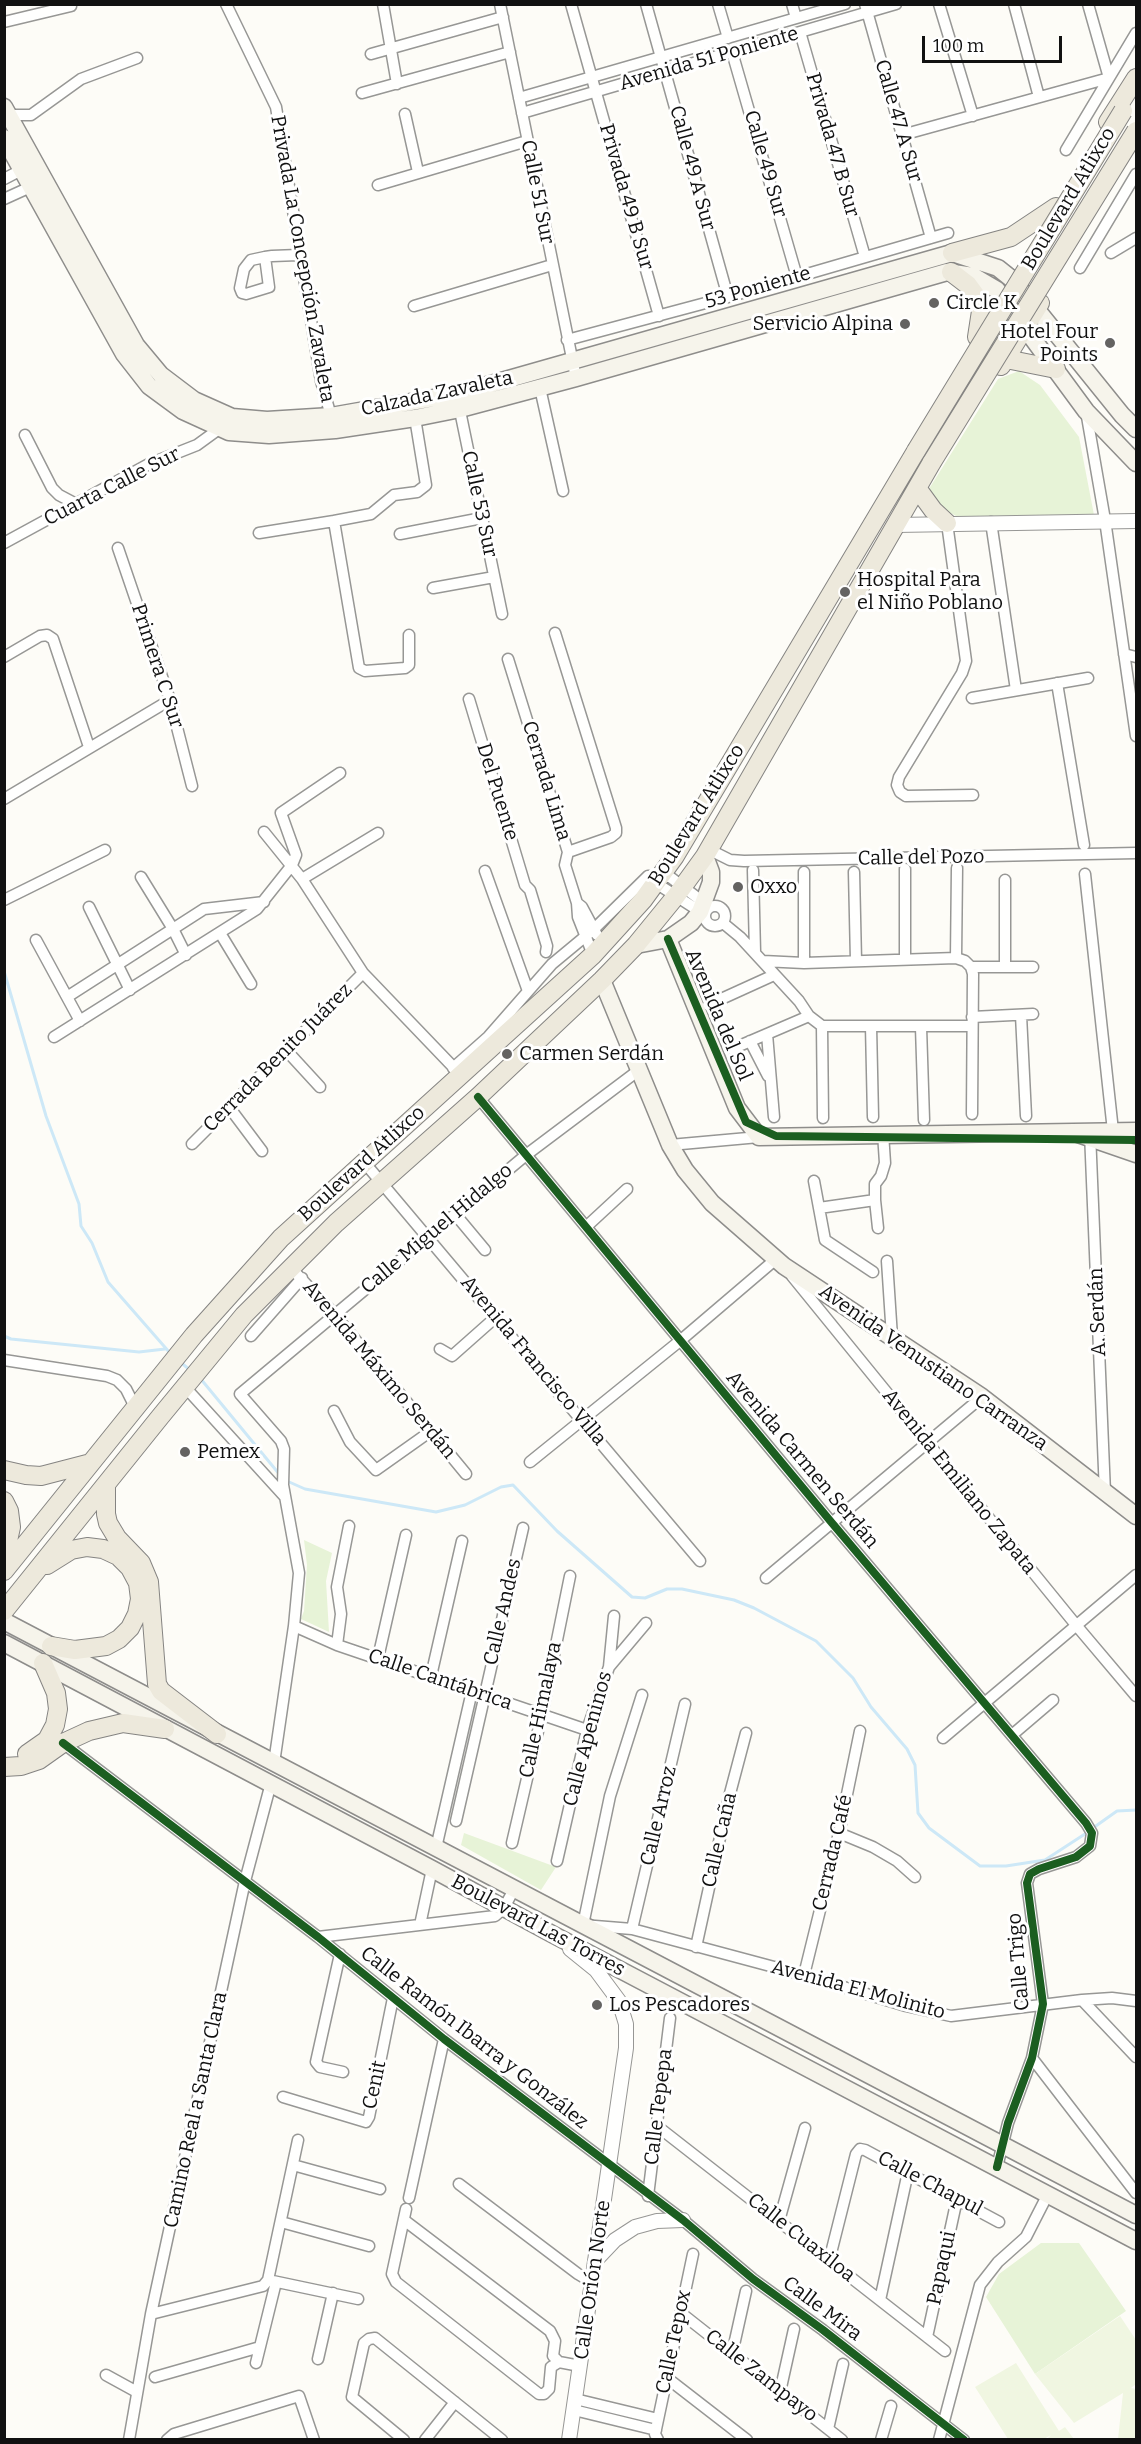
<!DOCTYPE html>
<meta charset="utf-8">
<style>
body{margin:0}
#map{position:relative;width:1141px;height:2444px;overflow:hidden;background:#fdfcf7;font-family:Bitter,serif}
canvas{display:block}
.frame{position:absolute;inset:0;border:6px solid #111;pointer-events:none}
.scale{position:absolute;left:922px;top:36px;width:140px;height:27px;box-sizing:border-box;border:3px solid #111;border-top:0;padding-left:8px;font-size:18px;line-height:21px;white-space:nowrap;color:#111;-webkit-text-stroke:4px #fff;paint-order:stroke}
</style>
<div id="map">
<canvas width="1141" height="2444"></canvas>
<div class="frame"></div>
<div class="scale">100 m</div>
</div>
<script>
const context = document.querySelector('canvas').getContext('2d');
context.lineJoin = 'round';
function paint(path, color) {
  context.fillStyle = color;
  context.fill(path, 'evenodd');
}
function shape(rows) {
  const path = new Path2D();
  for (const r of rows) {
    if (r.length === 3) {
      path.moveTo(r[0] + r[2], r[1]);
      path.arc(r[0], r[1], r[2], 0, 2 * Math.PI);
      continue;
    }
    path.moveTo(r[0], r[1]);
    for (let i = 2; i < r.length; i += 2) path.lineTo(r[i], r[i + 1]);
  }
  return path;
}
function trace(path, color, width, dash) {
  context.strokeStyle = color;
  context.lineWidth = width;
  context.lineCap = dash ? 'butt' : 'round';
  context.setLineDash(dash || []);
  context.stroke(path);
}
function label(font, color, halo, rows, align = 'center') {
  context.font = font + ' Bitter,serif';
  context.lineWidth = 6;
  context.setLineDash([]);
  context.textBaseline = 'middle';
  context.strokeStyle = halo;
  context.fillStyle = color;
  for (const [text, x, y, turn = 0] of rows) {
    context.save();
    context.translate(x, y);
    context.rotate((+turn || 0) * Math.PI / 180);
    context.textAlign = isNaN(turn) ? turn : align;
    if (halo) context.strokeText(text, 0, 0);
    context.fillText(text, 0, 0);
    context.restore();
  }
}
paint(shape([
 [1019,371,1040,385,1079,437,1094,515,960,518,939,507,927,492,998,379],
 [304,1540,332,1553,326,1581,329,1632,301,1619,304,1611,307,1565],
 [464,1833,556,1867,541,1890,461,1845],
 [1041,2243,1079,2243,1126,2311,1035,2374,986,2297,999,2274]
]), '#e7f3d7');
paint(shape([
 [1120,2316,1136,2340,1136,2384,1131,2388,1136,2389,1136,2439,1118,2439,1123,2393,1074,2423,1035,2374],
 [1016,2363,1059,2431,1065,2427,1074,2439,1047,2439,1051,2435,1044,2439,1008,2439,975,2387]
]), '#f0f6e1');
trace(shape([
 [4,971,46,1116,79,1204,81,1226,92,1243,108,1282,170,1353],
 [4,1336,11,1339,139,1352,165,1349],
 [179,1361,190,1370],
 [200,1378,280,1475],
 [287,1481,305,1489,436,1512,465,1505,501,1487,513,1485,557,1531,632,1597,645,1598,667,1589,682,1589,734,1600,754,1608,816,1641,853,1678,871,1707,907,1749,915,1765,918,1813,929,1828,980,1866,1006,1866,1045,1860,1088,1832],
 [1093,1828,1117,1811,1136,1810]
]), '#cde8f7', 3);
const minor = shape([
 [226,4,276,107,321,381,331,416],
 [383,4,397,84],
 [500,4,576,378],
 [571,4,659,316],
 [646,4,728,297],
 [718,4,728,38],
 [792,4,796,18],
 [865,4,931,238],
 [939,4,973,116],
 [1014,4,1039,97],
 [4,22,71,6],
 [800,32,865,257],
 [732,52,797,277],
 [371,54,503,17],
 [362,93,510,52],
 [519,98,845,4],
 [522,113,896,4],
 [405,114,418,172],
 [9,115,31,115,81,79,137,58],
 [902,135,1109,78,1088,4],
 [1066,150,1136,33],
 [4,179,27,167],
 [378,185,527,141],
 [4,199,37,184],
 [1111,253,1136,238],
 [265,257,269,287,246,294,242,293,240,288,244,269,251,260,265,257,272,256,298,255],
 [1080,268,1136,174],
 [414,306,552,265],
 [567,340,728,297,948,233],
 [540,388,563,491],
 [459,406,502,614],
 [1086,411,1105,520,1136,736],
 [25,435,52,488,59,495,76,504],
 [991,522,1016,690],
 [947,523,966,661,962,673,899,777,897,785,900,792,906,796,973,795],
 [259,533,334,521],
 [400,534,482,518],
 [4,543,149,464,197,445,219,429],
 [118,548,170,700,192,786],
 [433,588,494,577],
 [555,633,616,828,616,833,611,837,568,852],
 [409,635,409,665,405,668,365,671,359,668,334,521,371,514,394,495,417,492,426,485,415,418],
 [1124,654,1136,657],
 [4,657,40,636,47,635,53,639,89,747],
 [508,659,568,852,565,865,577,903,578,917,593,955],
 [1057,683,1084,845],
 [972,698,1088,678],
 [469,699,525,885,530,890,547,946,546,952],
 [4,799,170,700],
 [264,832,302,879,363,973,457,1071],
 [708,849,730,860,744,861,1136,853],
 [905,869,905,959],
 [753,870,755,952],
 [485,871,528,991],
 [804,872,804,963],
 [854,872,856,961],
 [1085,874,1113,1131],
 [141,877,173,929,186,955],
 [659,877,662,887,704,914],
 [302,879,378,833],
 [1005,880,1005,967],
 [4,900,105,850],
 [577,903,582,907,597,935],
 [715,916,10],
 [89,907,130,990],
 [723,923,740,937,799,1001,809,1016,822,1026],
 [220,933,251,984],
 [36,940,80,1021],
 [956,958,957,868],
 [763,961,804,963,956,958,965,961,971,967,973,974,972,1114],
 [971,967,1033,967],
 [67,997,204,909,264,902],
 [708,1005,774,975],
 [1021,1015,1026,1116],
 [972,1017,1033,1014],
 [822,1026,972,1026],
 [822,1026,823,1118],
 [871,1026,873,1117],
 [921,1027,924,1120],
 [767,1034,774,1117],
 [54,1037,257,909,292,865,296,855,281,813,340,773],
 [750,1041,768,1076],
 [732,1049,809,1016],
 [286,1050,320,1087],
 [453,1068,488,1037,552,964,593,930,648,876,670,877,707,905],
 [478,1097,832,1523,1086,1823,1092,1833,1090,1846,1076,1857,1039,1869,1030,1874,1027,1883,1043,2004,1032,2058,1008,2123,997,2167],
 [229,1107,262,1151],
 [1090,1133,1105,1493],
 [192,1144,363,973],
 [670,1145,759,1137],
 [364,1162,700,1561],
 [814,1181,825,1240,873,1272],
 [819,1208,875,1200],
 [455,1214,485,1250],
 [587,1226,627,1189],
 [878,1228,875,1200,875,1184,881,1176,885,1163,883,1133],
 [887,1261,892,1337],
 [291,1268,334,1314,466,1474],
 [792,1276,1076,1625,1136,1696],
 [251,1336,302,1278],
 [440,1349,452,1356,496,1317],
 [4,1360,107,1376,117,1380,126,1389,135,1407],
 [185,1387,285,1497],
 [334,1411,350,1442,376,1470,431,1431],
 [530,1462,681,1340,776,1259],
 [766,1578,982,1397],
 [294,1626,337,1645,587,1730],
 [337,1645,341,1614,337,1587,349,1526],
 [378,1658,406,1535],
 [609,1667,646,1623],
 [431,1676,462,1541],
 [642,1695,610,1796,583,1925,632,1929,804,1975,906,2006,951,2016,1082,2000,1112,1998,1136,2001],
 [1012,1735,1053,1700],
 [943,1738,1136,1575],
 [63,1743,318,1937,444,2039,683,2220,753,2279,823,2330,964,2440],
 [274,1763,294,1626,299,1573,283,1485,284,1449,281,1441,240,1394,526,1155,639,1070],
 [456,1821,523,1528],
 [839,1833,873,1847,897,1861,915,1877],
 [512,1843,542,1714,570,1576],
 [436,1848,472,1691],
 [557,1861,587,1730,609,1667,614,1616],
 [420,1925,432,1869],
 [632,1929,685,1704],
 [318,1937,495,1916,504,1908,514,1889],
 [696,1947,728,1801,746,1733],
 [340,1954,316,2062,320,2067,343,2072],
 [804,1975,839,1833,860,1731],
 [1082,2000,1136,2057],
 [1032,2058,1136,2193],
 [283,2097,366,2122,369,2117,393,1998],
 [657,2126,945,2351],
 [293,2165,380,2189],
 [459,2184,578,2274,593,2283],
 [648,2196,670,2018],
 [409,2198,444,2039],
 [406,2209,392,2274,396,2282,539,2394,544,2394,549,2389,551,2367,559,2362],
 [404,2220,550,2331,555,2341,553,2356,559,2362,580,2366],
 [779,2221,805,2128],
 [281,2222,369,2246],
 [829,2261,856,2154,860,2149,865,2150,999,2222],
 [268,2280,298,2140],
 [268,2280,358,2299],
 [880,2300,908,2172],
 [681,2313,842,2440],
 [151,2314,263,2286,268,2280],
 [927,2337,957,2199],
 [732,2354,746,2291],
 [318,2359,333,2293],
 [256,2363,276,2282],
 [106,2375,137,2392],
 [155,2377,260,2347],
 [667,2378,747,2440],
 [780,2392,794,2329],
 [575,2399,658,2419],
 [574,2410,656,2430],
 [828,2429,843,2364],
 [129,2440,151,2314,245,1881,271,1783],
 [167,2440,174,2434,299,2396,314,2440],
 [404,2440,352,2397,364,2343,369,2339,375,2338,502,2440],
 [425,2440,455,2402],
 [658,2440,655,2434,693,2254],
 [881,2440,891,2406],
 [939,2440,980,2285,998,2262,1026,2237,1048,2194]
]);
const tertiary = shape([
 [896,525,1136,521],
 [596,2260,615,2240,635,2227,657,2221,683,2220],
 [569,2440,626,2048,626,2024,619,2001,596,1970,570,1949]
]);
const secondary = shape([
 [4,107,136,345,161,375,194,400,232,417,267,420,331,416,456,394,952,253,998,268,1013,280,1122,415,1136,429],
 [4,138,124,354,149,386,183,411,229,432,269,435,335,430,415,418,460,409,576,378,947,272,973,276,997,290,1086,411,1136,463],
 [668,939,737,1108,759,1137,1136,1131],
 [636,945,668,939,691,923,700,912,711,882,711,872,705,856],
 [602,980,670,1145,685,1170,712,1203,784,1266,982,1397,1136,1516],
 [1078,1134,1136,1154],
 [4,1621,1136,2215],
 [4,1643,432,1869,552,1934,1136,2241]
]);
const primary = shape([
 [1108,122,1136,78],
 [952,253,1011,237,1056,207],
 [951,272,968,285,979,300,981,311,977,337,994,335],
 [1006,359,1056,369],
 [1001,366,1040,303],
 [917,488,933,510,947,523],
 [4,1470,26,1475,41,1476,91,1463],
 [106,1484,106,1514,108,1523,117,1538,141,1563,149,1582,157,1684,161,1691,217,1734],
 [4,1501,9,1511,11,1527,4,1559],
 [47,1565,71,1550,87,1547,103,1549,118,1556,130,1568,138,1583,140,1599,137,1614,130,1628,119,1639,106,1646,75,1650,51,1646],
 [4,1571,194,1335,281,1238,593,955,643,900,675,856,916,451],
 [4,1611,160,1417,244,1315,336,1223,478,1097,602,980,636,945,676,896,705,856,932,462],
 [27,1754,47,1740,55,1725,58,1709,56,1693,43,1663],
 [4,1767,21,1766,39,1760,63,1743,89,1731,123,1723,165,1729]
]);
trace(minor, '#979795', 13);
trace(tertiary, '#979795', 16);
trace(secondary, '#8e8d8b', 19);
trace(primary, '#858482', 20);
trace(minor, '#fffffe', 10);
trace(tertiary, '#fffffe', 14);
trace(secondary, '#f6f4eb', 16);
trace(primary, '#ede9dc', 18);
const primaryBridge = shape([
 [916,451,1123,111],
 [932,462,1136,131]
]);
trace(primaryBridge, '#858482', 20, []);
trace(primaryBridge, '#ede9dc', 18);
trace(shape([
 [668,939,746,1122,776,1136,1136,1140],
 [478,1097,832,1523,1086,1823,1092,1833,1090,1846,1076,1857,1039,1869,1030,1874,1027,1883,1043,2004,1032,2058,1008,2123,997,2167],
 [63,1743,318,1937,444,2039,683,2220,753,2279,823,2330,964,2440]
]), '#1b5e20', 8);
for (const [x, y, r, color] of [
 [934,303,6,"#646362"],
 [905,324,6,"#646362"],
 [1110,343,6,"#646362"],
 [845,592,6,"#646362"],
 [738,887,6,"#646362"],
 [507,1054,6,"#646362"],
 [185,1452,6,"#646362"],
 [597,2005,6,"#646362"]
]) {
  const dot = new Path2D();
  dot.arc(x, y, r, 0, 2 * Math.PI);
  context.fillStyle = color;
  context.fill(dot);
  trace(dot, '#fff', 2);
}
label('20px', '#111', '#fff', [
 ["Avenida 51 Poniente",709,59,-16],
 ["Calle 47 A Sur",898,121,74],
 ["Privada 47 B Sur",832,145,74],
 ["Calle 49 Sur",765,164,74],
 ["Calle 49 A Sur",692,168,75],
 ["Calle 51 Sur",537,192,79],
 ["Privada 49 B Sur",626,197,74],
 ["Boulevard Atlixco",1069,199,-59],
 ["Privada La Concepción Zavaleta",302,259,80],
 ["53 Poniente",758,288,-16],
 ["Calzada Zavaleta",437,394,-12],
 ["Cuarta Calle Sur",112,487,-27],
 ["Calle 53 Sur",479,504,78],
 ["Primera C Sur",157,666,72],
 ["Cerrada Lima",546,781,73],
 ["Del Puente",497,792,73],
 ["Boulevard Atlixco",697,815,-58],
 ["Calle del Pozo",921,858,-1],
 ["Avenida del Sol",718,1015,67],
 ["Cerrada Benito Juárez",278,1058,-45],
 ["Boulevard Atlixco",362,1164,-42],
 ["Calle Miguel Hidalgo",437,1229,-40],
 ["A. Serdán",1098,1312,-92],
 ["Avenida Francisco Villa",533,1361,50],
 ["Avenida Venustiano Carranza",933,1368,35],
 ["Avenida Máximo Serdán",379,1370,50],
 ["Avenida Carmen Serdán",802,1460,50],
 ["Avenida Emiliano Zapata",959,1482,51],
 ["Calle Andes",503,1612,-77],
 ["Calle Cantábrica",440,1680,19],
 ["Calle Himalaya",541,1710,-78],
 ["Calle Apeninos",588,1739,-75],
 ["Calle Arroz",659,1816,-77],
 ["Calle Caña",720,1840,-77],
 ["Cerrada Café",833,1853,-77],
 ["Boulevard Las Torres",538,1926,28],
 ["Calle Trigo",1019,1962,-95],
 ["Avenida El Molinito",858,1990,15],
 ["Calle Ramón Ibarra y González",474,2038,38],
 ["Cenit",375,2085,-78],
 ["Calle Tepepa",659,2107,-83],
 ["Camino Real a Santa Clara",196,2110,-78],
 ["Calle Chapul",930,2184,28],
 ["Calle Cuaxiloa",801,2238,38],
 ["Papaqui",942,2268,-78],
 ["Calle Orión Norte",593,2280,-82],
 ["Calle Mira",822,2309,37],
 ["Calle Tepox",674,2342,-78],
 ["Calle Zampayo",761,2376,38]
]);
label('20px', '#111', '#fff', [
 ["Circle K",946,303],
 ["Servicio Alpina",893,324,"right"],
 ["Hotel Four",1098,332,"right"],
 ["Points",1098,355,"right"],
 ["Hospital Para",857,580],
 ["el Niño Poblano",857,603],
 ["Oxxo",750,887],
 ["Carmen Serdán",519,1054],
 ["Pemex",197,1452],
 ["Los Pescadores",609,2005]
], 'left');
</script>
